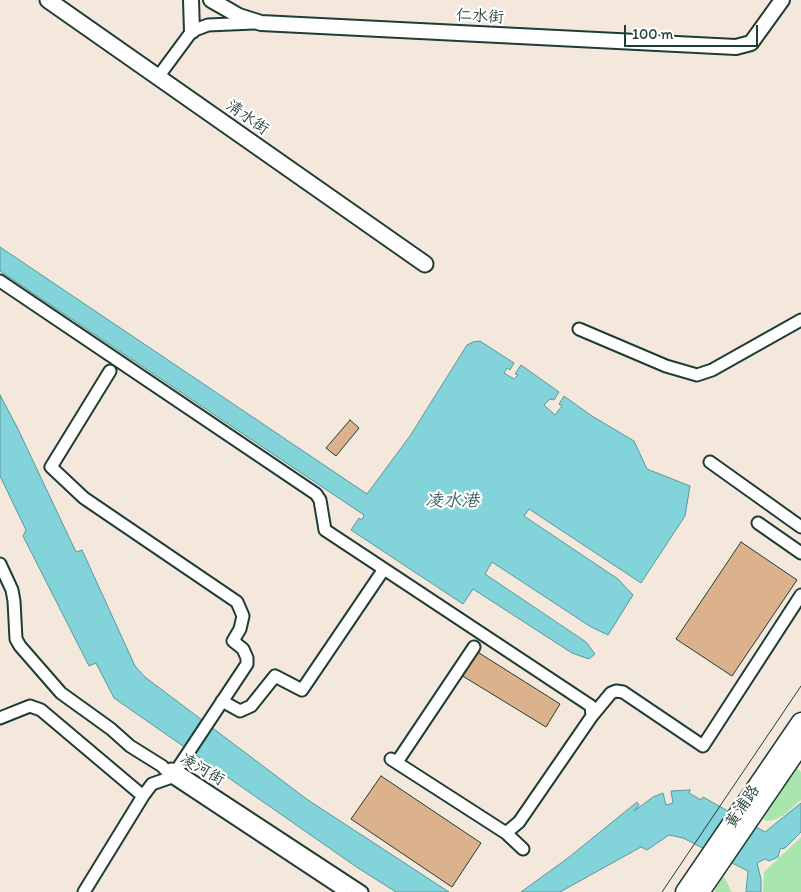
<!DOCTYPE html>
<meta charset="utf-8">
<style>
body{margin:0}
#map{position:relative;width:801px;height:892px;overflow:hidden;background:#f4e8dd;font-family:Itim,sans-serif}
canvas{display:block}
.scale{position:absolute;left:624px;top:25px;width:134px;height:22px;box-sizing:border-box;border:2px solid #1f3d34;border-top:0;padding-left:6px;font-size:15px;line-height:18px;white-space:nowrap;color:#1f3d34;-webkit-text-stroke:4px #fff;paint-order:stroke}
</style>
<div id="map">
<canvas width="801" height="892"></canvas>
<div class="scale">100 m</div>
</div>
<script>
const context = document.querySelector('canvas').getContext('2d');
context.lineJoin = 'round';
function paint(path, color) {
  context.fillStyle = color;
  context.fill(path, 'evenodd');
}
function shape(rows) {
  const path = new Path2D();
  for (const r of rows) {
    path.moveTo(r[0], r[1]);
    for (let i = 2; i < r.length; i += 2) path.lineTo(r[i], r[i + 1]);
  }
  return path;
}
function trace(path, color, width, dash) {
  context.strokeStyle = color;
  context.lineWidth = width;
  context.lineCap = dash ? 'butt' : 'round';
  context.setLineDash(dash || []);
  context.stroke(path);
}
function label(font, color, halo, rows, align = 'center') {
  context.font = font + ' Itim,"LXGW WenKai TC",sans-serif';
  context.lineWidth = 4.5;
  context.setLineDash([]);
  context.textBaseline = 'middle';
  context.strokeStyle = halo;
  context.fillStyle = color;
  for (const [text, x, y, turn = 0] of rows) {
    context.save();
    context.translate(x, y);
    context.rotate((+turn || 0) * Math.PI / 180);
    context.textAlign = isNaN(turn) ? turn : align;
    if (halo) context.strokeText(text, 0, 0);
    context.fillText(text, 0, 0);
    context.restore();
  }
}
paint(shape([
 [797,768,801,772,801,800,784,815,774,820,767,821,762,819],
 [801,837,801,892,763,892,764,872],
 [721,877,724,877,732,892,715,892,715,888]
]), '#a9e6ad');
const water = shape([
 [0,247,367,494,410,436,467,345,473,342,480,341,514,363,510,370,507,368,504,373,514,379,518,375,515,374,521,365,559,392,554,400,550,399,544,405,555,415,562,406,559,404,564,396,592,416,634,441,647,469,690,486,685,516,641,583,529,509,524,516,618,579,633,595,608,635,591,627,492,562,485,574,586,642,595,654,589,659,572,653,473,589,463,604,351,530,359,518,362,520,364,515,0,271,0,247],
 [0,395,17,427,76,552,82,550,135,666,145,677,308,800,449,892,396,892,358,868,114,698,96,663,89,666,23,536,26,530,0,476,0,395],
 [690,790,689,793,701,800,703,797,765,832,801,803,801,832,785,848,780,849,778,857,769,861,765,859,757,863,761,879,761,892,746,892,748,871,683,838,669,835,647,850,641,847,560,892,521,892,568,858,637,802,639,805,634,811,653,797,663,793,666,805,673,803,671,791,690,790]
]);
paint(water, '#82d3da');
trace(water, '#5a9798', 1);
const building = shape([
 [350,420,359,428,336,456,326,448,350,420],
 [741,542,797,580,732,676,676,639,741,542],
 [476,651,560,704,546,727,461,675,476,651],
 [381,776,481,843,452,887,351,819,381,776]
]);
paint(building, '#dcb28d');
trace(building, '#1f3d34', 1);
const minor = shape([
 [158,77,192,31,208,25,254,23],
 [0,281,316,494,320,500,325,530,384,569],
 [579,329,666,366,697,375,712,370,801,320],
 [710,462,801,527],
 [758,523,801,553],
 [0,564,12,590,14,601,16,639,20,646,61,693,111,729,130,746,162,766,172,777,346,892],
 [222,701,240,711,251,706,275,676,302,690,384,569,591,706,592,716,519,822,506,833],
 [592,716,611,693,616,691,623,692,703,746,801,595],
 [0,718,30,706,41,710,143,796],
 [391,759,506,833,523,849],
 [397,762,474,647],
 [171,769,176,770,362,892],
 [84,892,143,796,152,784,172,777,247,664,247,658,243,649,233,641,240,629,243,616,237,602,84,498,51,467,110,371]
]);
const tertiary = shape([
 [191,0,192,31],
 [211,0,239,16,261,23,736,47,751,43,782,0]
]);
const secondary = shape([
 [48,0,425,264]
]);
const trunk = shape([
 [685,892,801,722],
 [700,892,801,744]
]);
trace(minor, '#1f3d34', 15);
trace(tertiary, '#1f3d34', 18);
trace(secondary, '#1f3d34', 19);
trace(trunk, '#1f3d34', 21);
trace(minor, '#fff', 11);
trace(tertiary, '#fff', 14);
trace(secondary, '#fff', 15);
trace(trunk, '#fff', 18);
trace(shape([
 [662,892,801,686]
]), '#1f3d34', 1);
label('16px', '#1f3d34', '#fff', [
 ["仁水街",480,17,3],
 ["清水街",247,118,35],
 ["凌河街",202,770,30],
 ["黄浦路",743,807,-56]
]);
label('italic 18px', '#38625e', '#fff', [
 ["凌水港",452,501]
]);
</script>
